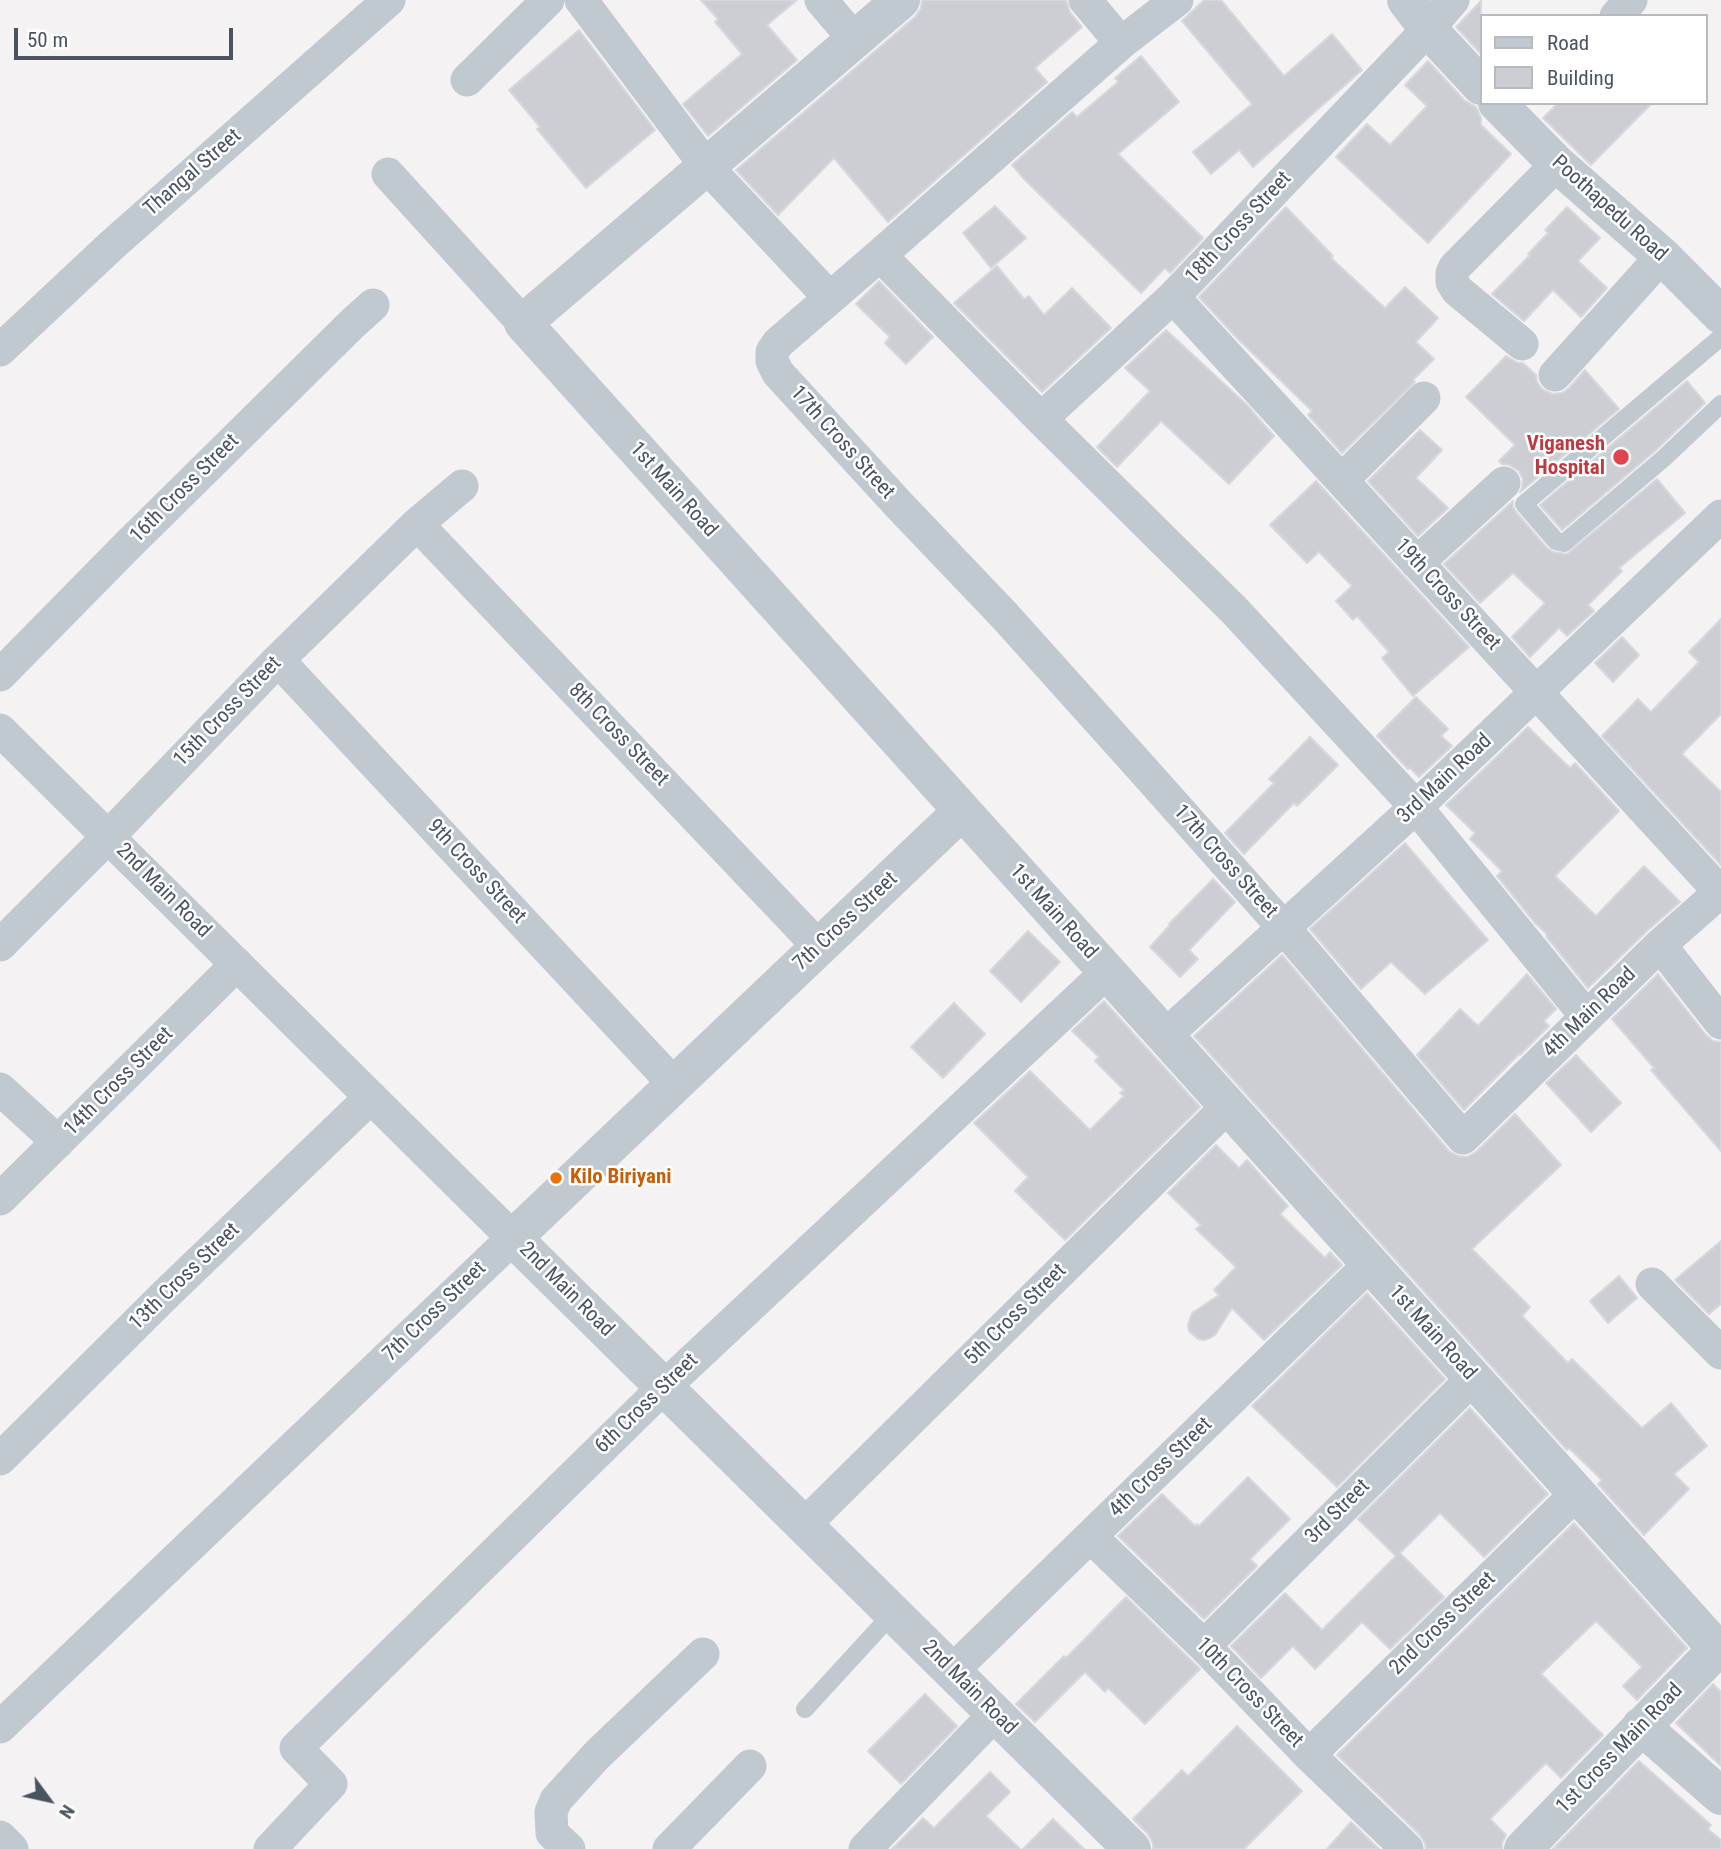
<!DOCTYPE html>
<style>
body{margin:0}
#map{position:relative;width:1721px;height:1849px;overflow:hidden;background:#f4f2f2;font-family:"Roboto Condensed",sans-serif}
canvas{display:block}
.legend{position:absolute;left:1480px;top:14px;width:228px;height:91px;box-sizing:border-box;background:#fff;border:2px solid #b7babf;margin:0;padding:9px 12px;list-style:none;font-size:21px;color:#4a535f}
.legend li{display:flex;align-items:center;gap:14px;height:35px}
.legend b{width:35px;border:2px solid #b7babf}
.north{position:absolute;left:14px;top:1765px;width:70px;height:70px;-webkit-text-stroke:5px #fff;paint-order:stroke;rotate:123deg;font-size:19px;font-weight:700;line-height:28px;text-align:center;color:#4a535f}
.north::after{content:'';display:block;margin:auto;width:24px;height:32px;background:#4a535f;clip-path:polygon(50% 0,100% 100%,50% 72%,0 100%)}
.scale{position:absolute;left:14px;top:28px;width:219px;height:32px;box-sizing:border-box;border:4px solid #4a535f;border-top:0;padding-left:9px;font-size:21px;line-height:24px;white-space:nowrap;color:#4a535f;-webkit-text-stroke:5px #fff;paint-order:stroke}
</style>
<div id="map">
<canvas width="1721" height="1849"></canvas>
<ul class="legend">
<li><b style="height:9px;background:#c0c8d0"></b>Road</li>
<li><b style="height:19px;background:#ccced4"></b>Building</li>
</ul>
<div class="north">N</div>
<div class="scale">50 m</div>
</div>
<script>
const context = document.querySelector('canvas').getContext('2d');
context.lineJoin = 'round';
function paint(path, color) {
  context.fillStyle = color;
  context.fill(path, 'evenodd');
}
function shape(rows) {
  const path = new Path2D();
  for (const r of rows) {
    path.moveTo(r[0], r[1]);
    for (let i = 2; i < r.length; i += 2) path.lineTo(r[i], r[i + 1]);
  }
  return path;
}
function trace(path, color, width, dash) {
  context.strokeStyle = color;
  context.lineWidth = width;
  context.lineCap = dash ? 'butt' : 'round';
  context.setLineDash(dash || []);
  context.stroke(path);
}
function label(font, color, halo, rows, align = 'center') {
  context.font = font + ' "Roboto Condensed",sans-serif';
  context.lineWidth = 5;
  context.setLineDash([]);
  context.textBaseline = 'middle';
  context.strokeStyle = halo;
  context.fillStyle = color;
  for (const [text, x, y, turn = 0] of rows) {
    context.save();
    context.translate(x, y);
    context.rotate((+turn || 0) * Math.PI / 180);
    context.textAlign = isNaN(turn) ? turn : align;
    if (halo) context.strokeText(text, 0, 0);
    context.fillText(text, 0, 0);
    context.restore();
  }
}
const building = shape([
 [701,0,797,0,767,25,797,60,708,136,683,104,742,54,715,22,718,19,701,0],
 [922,0,1066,0,1070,12,1082,27,1035,68,1047,82,888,222,834,158,778,215,736,170,915,17,921,8,922,0],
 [1204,0,1221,0,1284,76,1332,34,1362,70,1253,167,1239,150,1211,174,1193,152,1252,104,1182,21,1204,0],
 [1481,1,1481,54,1456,27,1481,1],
 [579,30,655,130,586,188,537,129,540,127,509,90,579,30],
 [1141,56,1179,102,1118,154,1203,238,1170,273,1165,268,1141,293,1026,181,1012,165,1072,112,1077,117,1118,82,1115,78,1141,56],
 [1428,61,1465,101,1476,107,1481,118,1481,125,1511,154,1428,243,1336,157,1367,124,1390,145,1427,106,1405,85,1428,61],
 [1558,103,1652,103,1591,165,1543,118,1558,103],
 [995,206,1026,238,991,268,963,233,995,206],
 [1286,207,1333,256,1331,258,1385,308,1405,287,1438,318,1416,342,1434,359,1413,380,1415,382,1342,453,1308,415,1312,411,1237,338,1199,297,1286,207],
 [1567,207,1600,238,1578,261,1607,288,1581,317,1553,290,1524,321,1492,294,1530,255,1528,254,1548,233,1545,230,1567,207],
 [997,266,1024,299,1029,296,1044,315,1072,288,1111,328,1042,392,954,303,997,266],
 [879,281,933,337,906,364,885,343,890,337,856,304,879,281],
 [1166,330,1246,404,1274,436,1229,484,1161,421,1117,467,1097,447,1150,391,1125,368,1166,330],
 [1506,356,1518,363,1523,363,1536,375,1537,382,1542,389,1552,394,1562,393,1569,388,1585,370,1619,409,1520,492,1522,488,1523,479,1519,471,1510,465,1502,464,1499,461,1515,445,1466,397,1506,356],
 [1687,381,1705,403,1656,450,1562,530,1540,505,1687,381],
 [1420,430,1442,450,1416,478,1448,508,1418,536,1368,481,1420,430],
 [1657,479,1685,513,1619,568,1622,571,1588,605,1594,611,1567,636,1559,628,1530,657,1512,637,1545,603,1513,573,1480,603,1444,564,1513,501,1513,507,1515,511,1547,548,1553,552,1567,554,1657,479],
 [1316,481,1469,647,1413,696,1382,658,1389,652,1357,616,1353,620,1336,601,1352,586,1319,552,1307,563,1270,525,1316,481],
 [1721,619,1721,714,1682,754,1721,792,1721,865,1602,736,1638,699,1651,712,1699,662,1689,652,1721,619],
 [1622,637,1639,655,1613,682,1595,663,1622,637],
 [1416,697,1448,729,1441,736,1452,746,1419,777,1410,768,1408,769,1377,736,1416,697],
 [1528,727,1570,768,1575,763,1619,811,1555,876,1596,916,1644,866,1680,902,1647,931,1588,988,1546,936,1547,934,1536,924,1497,876,1502,871,1470,839,1475,833,1446,805,1528,727],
 [1310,737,1338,765,1297,806,1294,803,1244,854,1225,833,1274,783,1269,779,1310,737],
 [1405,843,1488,940,1425,994,1391,962,1361,989,1310,929,1405,843],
 [1213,879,1235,902,1189,950,1198,959,1180,977,1150,947,1170,925,1169,924,1213,879],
 [1028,931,1060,962,1021,1002,990,971,1028,931],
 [1282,955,1449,1151,1458,1156,1467,1157,1476,1152,1515,1114,1561,1165,1472,1249,1530,1307,1522,1316,1568,1363,1572,1359,1642,1428,1671,1403,1707,1446,1674,1474,1689,1489,1644,1535,1598,1484,1602,1480,1569,1448,1567,1450,1194,1036,1282,955],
 [1527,974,1556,1009,1544,1021,1549,1026,1520,1055,1519,1054,1464,1110,1417,1055,1460,1009,1478,1026,1527,974],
 [1658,974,1706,1035,1713,1041,1721,1042,1721,1151,1651,1070,1654,1068,1612,1019,1658,974],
 [1104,1001,1200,1107,1065,1240,1015,1191,1028,1177,974,1123,1030,1071,1090,1130,1124,1096,1120,1093,1124,1090,1095,1061,1099,1057,1072,1031,1104,1001],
 [954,1003,985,1034,943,1078,911,1047,954,1003],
 [1576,1055,1621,1103,1591,1132,1546,1083,1576,1055],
 [1216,1145,1239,1168,1247,1160,1288,1206,1280,1214,1325,1258,1330,1252,1342,1265,1264,1340,1232,1308,1215,1335,1210,1338,1204,1340,1198,1339,1189,1331,1188,1325,1192,1313,1219,1295,1214,1290,1236,1267,1196,1229,1201,1225,1168,1193,1216,1145],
 [1721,1241,1721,1304,1709,1314,1675,1280,1721,1241],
 [1619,1276,1637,1298,1608,1323,1590,1301,1619,1276],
 [1367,1293,1445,1379,1337,1487,1252,1406,1367,1293],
 [1470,1408,1548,1494,1484,1557,1440,1513,1400,1553,1444,1597,1390,1649,1362,1622,1315,1669,1293,1646,1261,1678,1231,1646,1285,1593,1322,1630,1396,1556,1358,1519,1470,1408],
 [1248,1477,1290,1519,1250,1559,1257,1566,1204,1619,1118,1536,1162,1494,1195,1526,1197,1524,1199,1526,1248,1477],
 [1574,1523,1687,1648,1637,1700,1623,1686,1642,1667,1596,1621,1541,1674,1603,1735,1561,1778,1546,1763,1490,1819,1506,1835,1502,1843,1502,1849,1426,1849,1425,1843,1420,1835,1337,1755,1574,1523],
 [1126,1597,1200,1669,1145,1724,1108,1688,1105,1692,1085,1672,1035,1722,1016,1704,1064,1656,1066,1658,1126,1597],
 [1713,1684,1721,1692,1721,1766,1676,1723,1713,1684],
 [925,1694,957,1726,901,1784,868,1751,925,1694],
 [1237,1726,1302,1791,1244,1849,1153,1849,1153,1843,1148,1834,1133,1819,1182,1770,1188,1776,1237,1726],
 [1639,1761,1711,1825,1708,1829,1721,1840,1721,1849,1553,1849,1639,1761],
 [990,1772,1010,1792,986,1816,1020,1849,892,1849,923,1818,934,1828,990,1772],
 [1053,1819,1084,1849,1023,1849,1053,1819],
 [1351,1822,1379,1849,1327,1849,1351,1822]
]);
paint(building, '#ccced4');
trace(building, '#d6d8dd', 2);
trace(shape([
 [1721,337,1524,504,1556,541,1564,543,1664,458,1721,404],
 [805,1709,893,1613]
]), '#c0c8d0', 18);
trace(shape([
 [581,0,706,166,829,297],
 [821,0,855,40],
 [1085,0,1121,43],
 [1177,0,1121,43,880,255,778,343,772,352,772,361,778,373,899,505,1004,615,1145,772,1283,927,1463,1138,1660,945,1721,891],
 [1616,16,1631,0],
 [467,80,548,0],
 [388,174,523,323],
 [880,255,1041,419,1235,611,1416,807,1586,1016],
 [1173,297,1720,892],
 [1522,344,1457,290,1452,282,1452,273,1455,267,1557,164],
 [0,350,112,245,389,0],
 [1555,375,1662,256],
 [1041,419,1173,297,1428,29,1453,0],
 [1342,480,1424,398],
 [417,524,819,947],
 [1417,563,1504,483],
 [278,660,674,1084],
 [0,675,127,546,352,324,373,305],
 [0,730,513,1238,0,1727],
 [0,945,108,837,278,660,417,524,462,486],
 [1660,945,1721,1023],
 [1165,1036,1416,807,1721,516],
 [0,1089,58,1142],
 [0,1199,237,964],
 [1652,1284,1721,1353],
 [0,1459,166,1294,371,1097],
 [804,1525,1228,1106],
 [1091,1537,1204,1646,1309,1755,1407,1849],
 [1204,1646,1473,1378],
 [952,1671,1370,1264],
 [1309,1755,1577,1493],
 [0,1837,12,1849],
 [270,1849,331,1784,296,1748,664,1387,1107,972],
 [569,1849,552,1833,551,1812,556,1800,597,1755,703,1654],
 [669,1849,750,1766],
 [865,1849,995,1714]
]), '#c0c8d0', 33);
trace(shape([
 [901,0,523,323,1717,1649,1523,1849],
 [1406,0,1428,29,1481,86],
 [1497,103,1557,164,1662,256,1721,315],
 [962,811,513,1238,1132,1849],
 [1641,1726,1721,1796]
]), '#c0c8d0', 38);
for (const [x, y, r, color] of [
 [1621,457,9,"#e0444e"],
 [556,1178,7,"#e8710a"]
]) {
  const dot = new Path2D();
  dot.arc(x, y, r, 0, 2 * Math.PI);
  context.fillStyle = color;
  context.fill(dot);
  trace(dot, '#fff', 2.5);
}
label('21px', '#4a535f', '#fff', [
 ["Thangal Street",193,173,-41],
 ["Poothapedu Road",1609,209,42],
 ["18th Cross Street",1239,228,-47],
 ["17th Cross Street",842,443,48],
 ["16th Cross Street",185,489,-45],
 ["1st Main Road",673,490,48],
 ["19th Cross Street",1447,595,47],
 ["15th Cross Street",228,712,-46],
 ["8th Cross Street",618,735,46],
 ["3rd Main Road",1445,779,-43],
 ["17th Cross Street",1225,862,48],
 ["9th Cross Street",476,872,47],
 ["2nd Main Road",163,891,45],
 ["1st Main Road",1053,912,48],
 ["7th Cross Street",846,922,-43],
 ["4th Main Road",1590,1013,-44],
 ["14th Cross Street",119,1082,-45],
 ["13th Cross Street",185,1277,-44],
 ["2nd Main Road",566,1290,45],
 ["7th Cross Street",435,1312,-44],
 ["5th Cross Street",1016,1315,-45],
 ["1st Main Road",1432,1333,48],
 ["6th Cross Street",647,1404,-44],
 ["4th Cross Street",1161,1468,-44],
 ["3rd Street",1338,1512,-45],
 ["2nd Cross Street",1443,1624,-44],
 ["2nd Main Road",969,1688,45],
 ["10th Cross Street",1249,1693,46],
 ["1st Cross Main Road",1620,1749,-46]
]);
label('bold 21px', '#be3a42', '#fff', [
 ["Viganesh",1605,445],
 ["Hospital",1605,469]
], 'right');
label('bold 21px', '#c56008', '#fff', [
 ["Kilo Biriyani",570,1178]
], 'left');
</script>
